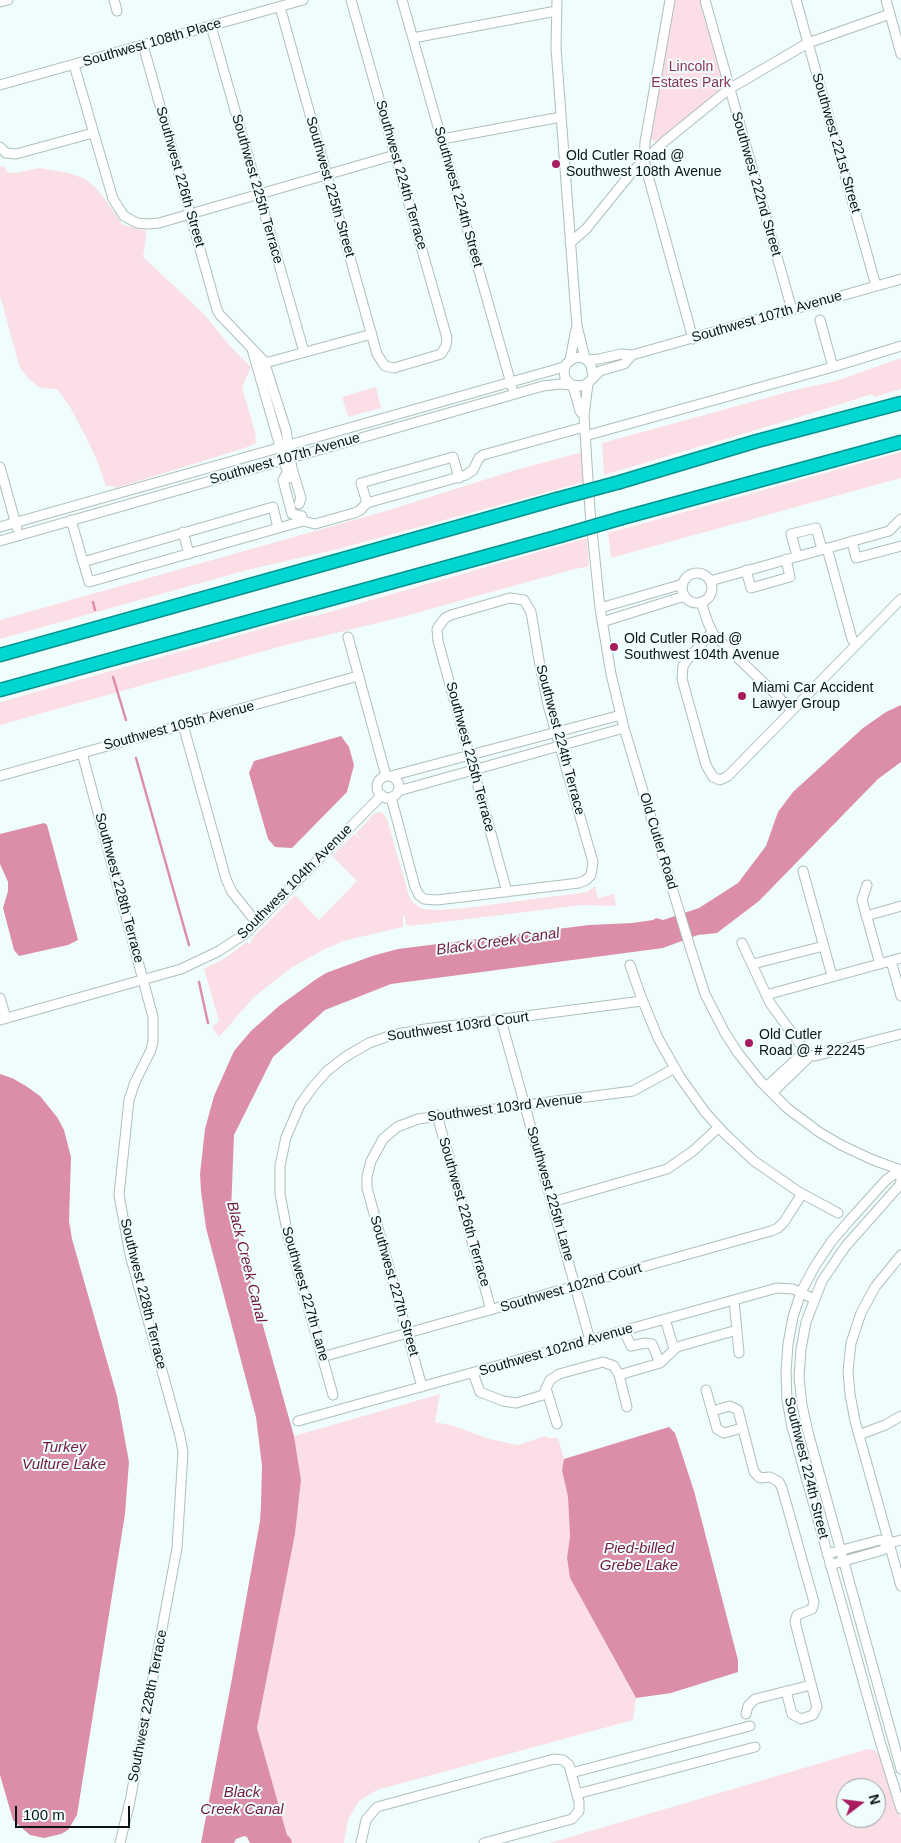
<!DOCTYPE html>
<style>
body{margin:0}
#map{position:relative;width:901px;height:1843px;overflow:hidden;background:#effefd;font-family:Arial,sans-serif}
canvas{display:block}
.north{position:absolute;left:836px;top:1778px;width:50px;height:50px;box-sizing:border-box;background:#effefd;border:1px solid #95a09f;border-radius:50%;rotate:75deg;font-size:14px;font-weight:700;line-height:20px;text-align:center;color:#0d1313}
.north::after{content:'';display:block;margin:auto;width:18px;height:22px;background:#a81c5f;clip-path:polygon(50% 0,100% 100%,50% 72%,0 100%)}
.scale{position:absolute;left:15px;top:1806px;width:115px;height:22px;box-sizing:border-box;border:2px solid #0d1313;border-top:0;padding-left:6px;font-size:15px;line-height:18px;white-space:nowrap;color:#0d1313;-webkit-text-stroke:4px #effefd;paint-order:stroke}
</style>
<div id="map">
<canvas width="901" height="1843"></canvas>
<div class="north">N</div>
<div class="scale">100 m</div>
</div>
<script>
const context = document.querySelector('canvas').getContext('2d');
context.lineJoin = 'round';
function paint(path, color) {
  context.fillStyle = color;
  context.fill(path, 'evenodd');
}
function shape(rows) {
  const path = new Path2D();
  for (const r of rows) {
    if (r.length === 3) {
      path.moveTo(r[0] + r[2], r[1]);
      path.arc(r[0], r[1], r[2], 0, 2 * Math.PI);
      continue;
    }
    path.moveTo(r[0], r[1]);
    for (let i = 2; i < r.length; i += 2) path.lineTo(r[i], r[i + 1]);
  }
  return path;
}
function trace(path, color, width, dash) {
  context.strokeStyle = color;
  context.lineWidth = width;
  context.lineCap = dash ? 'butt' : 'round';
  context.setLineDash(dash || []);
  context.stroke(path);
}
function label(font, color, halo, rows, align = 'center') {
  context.font = font + ' Arial,sans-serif';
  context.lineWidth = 4;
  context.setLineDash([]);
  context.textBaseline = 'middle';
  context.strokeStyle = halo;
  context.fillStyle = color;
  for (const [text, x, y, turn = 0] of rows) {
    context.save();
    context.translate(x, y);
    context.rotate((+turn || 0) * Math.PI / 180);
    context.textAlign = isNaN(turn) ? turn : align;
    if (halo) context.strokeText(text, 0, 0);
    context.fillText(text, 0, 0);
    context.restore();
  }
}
paint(shape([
 [674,0,702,0,723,77,723,83,717,93,658,141,655,142,650,137],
 [4,166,7,172,16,173,39,168,69,173,85,179,98,190,123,225,147,231,143,257,204,314,230,346,251,367,242,387,255,432,256,443,245,448,116,488,113,486,106,486,96,458,86,437,70,407,57,389,40,388,29,379,20,368,0,296,0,167],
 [901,358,901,389,874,397,872,394,803,416,604,475,602,443,795,390,836,381],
 [376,387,381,408,348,417,342,397],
 [582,452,584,482,338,549,247,570,0,639,0,620,389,510,512,471],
 [901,452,901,478,611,558,608,533],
 [587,538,589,566,567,571,398,618,286,645,0,725,0,702,311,615,312,617],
 [378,812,383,813,387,819,409,896,413,903,423,909,438,910,465,908,580,893,587,892,595,886,598,898,614,894,616,906,583,905,409,926,406,924,405,916,403,916,403,927,343,941,323,950,291,968,254,997,219,1037,212,1027,219,1021,204,969,225,958,247,942,249,944,252,942,250,940,295,895,319,920,357,881,332,856,354,834,362,840,356,833,374,814],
 [440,1394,435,1422,454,1426,489,1439,518,1445,545,1436,549,1438,558,1438,564,1459,562,1470,568,1497,570,1537,567,1558,570,1578,636,1699,633,1720,377,1790,359,1801,348,1820,344,1843,292,1843,287,1835,257,1728,295,1534,301,1480,294,1436],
 [868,1749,875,1750,881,1757,901,1819,901,1843,550,1843],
 [846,1788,876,1788,876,1818,846,1818]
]), '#fcdee7');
paint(shape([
 [901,705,901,762,878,779,759,901,717,933,698,935,663,948,391,984,325,1010,273,1057,234,1135,231,1212,294,1436,301,1480,295,1534,257,1728,287,1835,291,1839,292,1843,250,1843,247,1837,244,1836,236,1839,234,1843,201,1843,231,1684,260,1521,261,1505,262,1466,256,1417,206,1228,201,1191,200,1174,205,1129,214,1096,234,1051,251,1031,279,1006,315,980,326,973,372,956,398,949,589,925,632,923,653,920,656,918,663,920,699,908,738,883,766,846,778,812,793,792,863,728,886,712],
 [341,736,349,747,354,765,347,792,292,848,275,847,268,839,249,773,254,761],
 [44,823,47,825,49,832,78,940,68,945,19,956,14,950,3,908,8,891,8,882,0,864,0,834],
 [0,1074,12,1078,26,1086,40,1096,57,1117,64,1130,71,1157,69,1221,72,1239,117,1396,129,1462,125,1514,77,1815,68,1830,61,1834,44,1838,30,1835,13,1820,0,1775],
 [669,1427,675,1433,694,1491,738,1660,738,1672,671,1693,636,1698,570,1578,567,1558,570,1537,568,1497,562,1470,564,1459]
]), '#dc8da8');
trace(shape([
 [93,602,95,610],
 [113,677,126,720],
 [136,758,189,945],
 [199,982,208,1023]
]), '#dc8da8', 2.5);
const minor = shape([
 [114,0,117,11],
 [402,0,512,387],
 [557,0,556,48,575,302,577,326,585,358],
 [670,0,645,142,644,161,693,339],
 [705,0,792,310],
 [796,0,876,286],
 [886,0,901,54],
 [0,2,8,0],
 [280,7,377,354,385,366,394,368,441,354,446,346,447,338,351,0],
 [211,26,304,352],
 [413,38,556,11],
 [143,45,217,310,220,315,264,361,286,430,292,468,301,498,299,504],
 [74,65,113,199,124,216,137,223,148,224,159,223,395,155],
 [0,85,303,0],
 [442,139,561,117],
 [0,147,6,153,16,154,93,133],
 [570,243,586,229,632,172,665,141,729,89,808,43,890,14],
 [820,320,833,367],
 [252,349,289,478],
 [570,360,576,329],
 [587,360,599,359,621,354,632,355,901,279],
 [265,363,372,334],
 [588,383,584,416,590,511,600,608,611,674,624,728,690,947,705,994,725,1033,738,1053,761,1082,787,1108,819,1132,841,1145,873,1160,901,1170],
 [571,385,565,378,564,370,566,364,574,358,581,357,587,360,591,365,593,378],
 [573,386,580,411,584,416],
 [585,436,833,367,901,346],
 [0,467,17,528],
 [287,473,283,480,292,514,302,516],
 [367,503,361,483,453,457,459,478],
 [71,520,89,582,303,521,315,524,354,513,359,511,367,503,466,475,473,470,479,458,483,455,584,427],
 [0,527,564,367],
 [183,532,189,554],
 [0,541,543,386,560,384,582,386,588,383,600,371,624,364,632,355],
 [852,541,856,558,901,546],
 [827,548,852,639,856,644],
 [797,556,791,534,816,528,822,549],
 [83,562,273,507,278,528],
 [746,570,751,588,790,577,786,559],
 [697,588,15],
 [710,581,889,531,901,519],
 [701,602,708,623,714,635,792,710],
 [600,608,683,584],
 [602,622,685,596],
 [712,632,687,660,683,666,682,679,706,765,713,777,720,780,728,776,901,599],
 [348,637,386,776],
 [183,725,226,879,232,892,256,922],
 [82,753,153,1017,153,1041,151,1050,135,1082,129,1100,119,1195,130,1255,180,1436,183,1452,177,1548,130,1801,120,1843],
 [0,776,358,676],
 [391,776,621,715],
 [388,787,11],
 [398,791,624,728],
 [391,797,415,887,419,895,424,899,437,900,579,883,586,880,591,875,593,862,548,705,540,666,531,612,524,600,510,598,451,615,445,618,437,629,438,641,507,892],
 [803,871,832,976],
 [867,885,862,900,880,964],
 [866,916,901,906],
 [742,943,770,1003,808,1055],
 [891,961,901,996],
 [753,964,824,946],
 [630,965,640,994,658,1038,680,1077,705,1112,723,1132,754,1161,799,1192,838,1213],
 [766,995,901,958],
 [0,998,6,1018],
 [0,1020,181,969,219,951,246,933,382,795],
 [501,1020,590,1340],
 [766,1087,802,1054,815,1056,901,1034],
 [772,1093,807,1059,808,1055],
 [437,1115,491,1310],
 [900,1170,886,1180,849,1221,831,1242,815,1266,801,1292,793,1317,788,1344,786,1372,787,1400,792,1427,880,1741,901,1809],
 [900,1170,901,1183,899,1186,845,1247,822,1281,806,1322,801,1349,799,1377,802,1405,808,1432,901,1769],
 [552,1202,667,1169,693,1151,719,1127],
 [901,1255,875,1287,861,1313,851,1343,848,1371,850,1394,855,1421,901,1586],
 [734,1300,739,1353],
 [665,1319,674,1349],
 [624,1331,631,1346,645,1343,652,1344,660,1363],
 [322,1357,771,1231,778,1228,784,1222,802,1194],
 [473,1373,480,1392,503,1401,516,1403,543,1395,550,1380,559,1374,603,1362,614,1366,619,1375,660,1363,677,1347,737,1330],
 [619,1375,627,1407],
 [422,1387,367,1188,367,1176,371,1161,383,1139,397,1127,418,1119,633,1091,675,1068],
 [546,1388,557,1424],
 [706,1390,717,1429,724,1433,742,1428],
 [333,1395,288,1236,280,1194,280,1166,286,1137,300,1105,313,1087,327,1071,345,1057,369,1043,392,1035,425,1029,642,1001],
 [712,1411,730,1406,738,1410,754,1472,760,1478,770,1477,779,1482,782,1488,814,1602,812,1609,797,1615,795,1622,817,1707,813,1715,801,1719,792,1714,786,1691],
 [298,1421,777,1288,793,1289,814,1299],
 [859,1435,885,1425,901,1416],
 [827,1554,880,1540,889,1543],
 [830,1565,883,1550,889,1543,901,1540],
 [746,1714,748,1706,755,1699,811,1685],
 [571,1773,750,1726],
 [577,1794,755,1747],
 [361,1843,366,1820,377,1807,554,1759,563,1760,569,1765,579,1802,579,1811,572,1819,484,1843]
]);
const highway = shape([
 [620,482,757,441,901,403],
 [622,518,901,442],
 [0,655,557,499],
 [0,690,560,536]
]);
trace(minor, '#acbfbe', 11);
trace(highway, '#05928e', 15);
trace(minor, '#fff', 9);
trace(highway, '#01d6d1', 12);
const highwayBridge = shape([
 [557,499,620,482],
 [560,536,622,518]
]);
trace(highwayBridge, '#05928e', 15, []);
trace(highwayBridge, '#01d6d1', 12);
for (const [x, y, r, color] of [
 [556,164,5,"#a81c5f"],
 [614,647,5,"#a81c5f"],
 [742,696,5,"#a81c5f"],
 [749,1043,5,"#a81c5f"]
]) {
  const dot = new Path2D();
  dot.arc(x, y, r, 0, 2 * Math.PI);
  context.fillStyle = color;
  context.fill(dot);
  trace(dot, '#effefd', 2);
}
label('14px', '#0d1313', '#effefd', [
 ["Southwest 108th Place",152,43,-16],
 ["Southwest 221st Street",836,143,74],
 ["Southwest 224th Terrace",401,175,74],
 ["Southwest 226th Street",180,177,74],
 ["Southwest 222nd Street",756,184,74],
 ["Southwest 225th Street",330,187,74],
 ["Southwest 225th Terrace",257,189,74],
 ["Southwest 224th Street",458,197,74],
 ["Southwest 107th Avenue",767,317,-16],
 ["Southwest 107th Avenue",285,459,-16],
 ["Southwest 105th Avenue",179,726,-15],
 ["Southwest 224th Terrace",560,740,75],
 ["Southwest 225th Terrace",470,757,75],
 ["Old Cutler Road",658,841,73],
 ["Southwest 104th Avenue",295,882,-45],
 ["Southwest 228th Terrace",119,888,75],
 ["Southwest 103rd Court",458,1027,-8],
 ["Southwest 103rd Avenue",505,1108,-7],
 ["Southwest 225th Lane",550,1194,74],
 ["Southwest 226th Terrace",464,1212,74],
 ["Southwest 227th Street",394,1286,74],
 ["Southwest 102nd Court",571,1288,-16],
 ["Southwest 228th Terrace",143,1294,76],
 ["Southwest 227th Lane",305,1294,74],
 ["Southwest 102nd Avenue",556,1350,-16],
 ["Southwest 224th Street",806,1468,76],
 ["Southwest 228th Terrace",148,1706,-79]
]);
label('14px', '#8d3156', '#effefd', [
 ["Lincoln",691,67],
 ["Estates Park",691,83]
]);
label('14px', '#0d1313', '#effefd', [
 ["Old Cutler Road @",566,156],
 ["Southwest 108th Avenue",566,172],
 ["Old Cutler Road @",624,639],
 ["Southwest 104th Avenue",624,655],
 ["Miami Car Accident",752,688],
 ["Lawyer Group",752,704],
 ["Old Cutler",759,1035],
 ["Road @ # 22245",759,1051]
], 'left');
label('italic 15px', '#751842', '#effefd', [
 ["Black Creek Canal",498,942,-8],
 ["Black Creek Canal",246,1262,76],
 ["Turkey",64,1448],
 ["Vulture Lake",64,1465],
 ["Pied-billed",639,1549],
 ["Grebe Lake",639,1566],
 ["Black",242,1793],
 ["Creek Canal",242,1810]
]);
</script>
